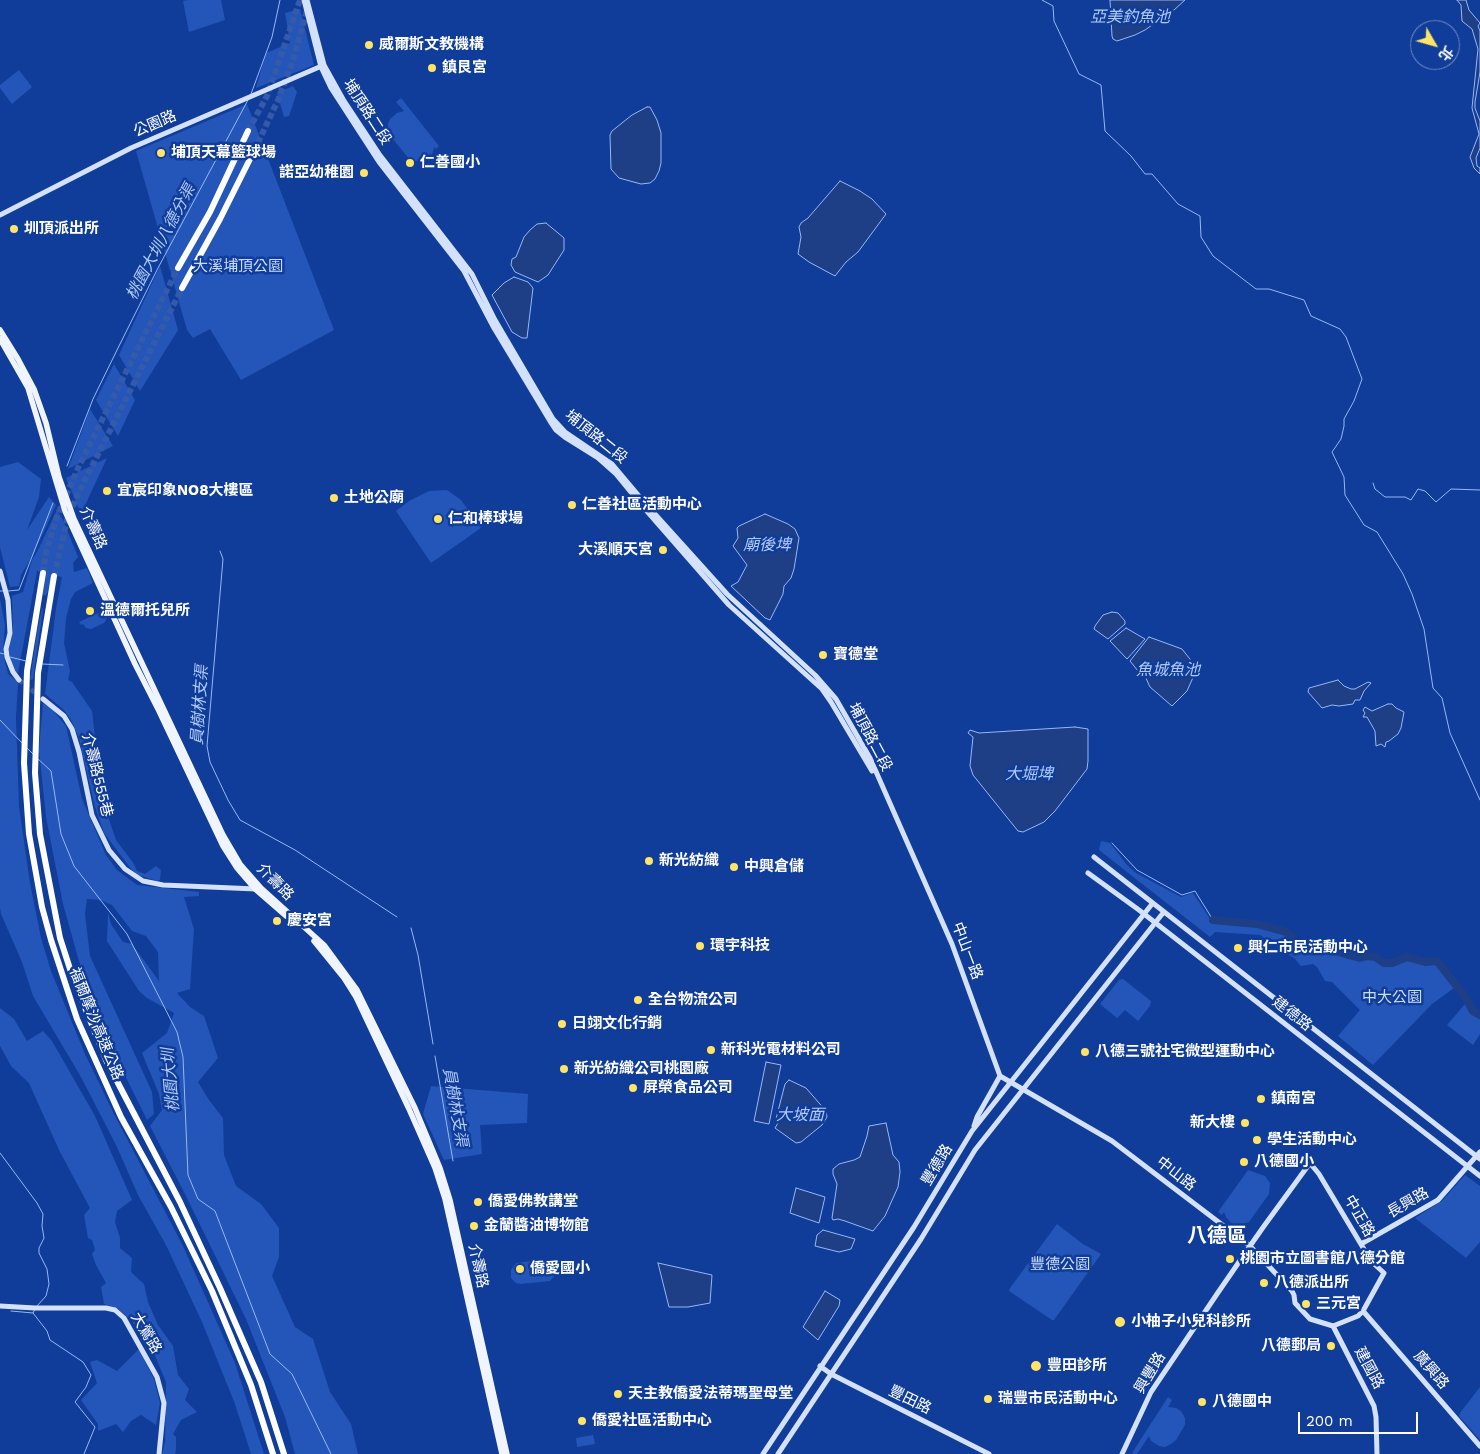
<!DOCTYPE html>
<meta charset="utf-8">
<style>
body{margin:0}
#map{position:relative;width:1480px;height:1454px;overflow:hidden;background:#113d9a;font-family:"Work Sans","Noto Sans TC",sans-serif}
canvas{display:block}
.north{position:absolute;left:1410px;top:20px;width:50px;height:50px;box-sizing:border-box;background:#113d9a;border:1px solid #708bc2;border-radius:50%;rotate:128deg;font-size:14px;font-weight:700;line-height:20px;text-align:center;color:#fff}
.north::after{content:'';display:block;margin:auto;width:18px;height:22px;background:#ffe466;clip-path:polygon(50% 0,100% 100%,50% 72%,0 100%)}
.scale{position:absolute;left:1298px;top:1412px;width:120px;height:22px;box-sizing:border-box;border:2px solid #fff;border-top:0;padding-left:6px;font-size:15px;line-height:18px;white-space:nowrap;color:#fff;-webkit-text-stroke:4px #113d9a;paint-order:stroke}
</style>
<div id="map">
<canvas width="1480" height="1454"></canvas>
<div class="north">北</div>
<div class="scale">200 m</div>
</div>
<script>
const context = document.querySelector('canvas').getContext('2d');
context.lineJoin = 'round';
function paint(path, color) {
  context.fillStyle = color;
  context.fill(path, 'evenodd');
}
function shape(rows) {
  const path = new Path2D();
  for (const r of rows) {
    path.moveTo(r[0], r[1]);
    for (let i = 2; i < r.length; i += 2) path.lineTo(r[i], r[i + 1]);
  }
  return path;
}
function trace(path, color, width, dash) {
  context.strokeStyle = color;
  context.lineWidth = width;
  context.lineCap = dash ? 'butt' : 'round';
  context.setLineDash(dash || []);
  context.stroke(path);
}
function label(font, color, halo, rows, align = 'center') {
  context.font = font + ' "Work Sans","Noto Sans TC",sans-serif';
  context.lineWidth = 5;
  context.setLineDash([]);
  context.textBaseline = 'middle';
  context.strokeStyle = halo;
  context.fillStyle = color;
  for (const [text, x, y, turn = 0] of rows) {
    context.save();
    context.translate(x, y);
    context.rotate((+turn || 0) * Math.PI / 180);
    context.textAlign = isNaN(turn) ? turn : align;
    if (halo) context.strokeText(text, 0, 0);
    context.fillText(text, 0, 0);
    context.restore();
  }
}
paint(shape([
 [188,0,221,0,225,20,189,32,183,1],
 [300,9,314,65,256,88,266,53,290,43,285,13],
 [19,70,32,87,12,104,0,88,0,85],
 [293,86,297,92,289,116,284,117,277,93],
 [401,98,439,146,436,149,434,147,432,155,423,162,410,160,388,133,388,124,390,119,397,113,404,111,396,102],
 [247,104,334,330,241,380,210,329,193,338,187,330,136,151],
 [160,266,178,330,140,391,119,355],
 [114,364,135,400,118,436,96,400],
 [90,409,113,446,68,469],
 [107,458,81,514,66,478],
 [18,462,41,479,39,497,27,530,49,497,56,505,34,553,21,575,19,586,10,587,0,547,0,467],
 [447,490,461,500,481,528,431,563,396,511,409,501,429,491],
 [57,510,63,520,78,557,73,563,74,572,87,568,93,583,75,592,71,599,66,618,64,643,70,671,68,680,72,682,92,711,95,738,90,753,101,772,95,774,96,781,116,840,134,864,137,871,145,874,156,866,161,870,160,880,157,881,138,875,131,869,104,833,95,807,79,738,71,720,64,710,45,694,56,609,62,577,52,575,47,594,45,596,43,594,46,573,37,571,18,673,14,670,7,651,13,632,12,596,23,592,32,560,37,552],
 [0,599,5,625,3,654,8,674,17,681,18,684,16,717,19,807,30,883,41,938,51,971,85,1054,113,1112,183,1246,235,1363,264,1454,251,1454,235,1404,202,1322,166,1245,138,1195,117,1147,81,1077,33,996,22,962,1,914,0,908],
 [42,608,43,610,33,679,30,680,37,632],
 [105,610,107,618,104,623,91,629,86,628,83,624,81,625,79,622],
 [43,703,51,708,66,726,82,799,106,855,117,870,137,885,199,892,199,896,184,897,194,929,190,989,177,993,190,1007,204,1016,218,1058,198,1082,209,1100,223,1118,224,1155,236,1186,261,1204,279,1228,279,1257,272,1276,295,1327,313,1339,330,1392,351,1424,358,1454,295,1454,285,1417,246,1319,186,1196,150,1126,162,1110,159,1094,142,1053,167,1033,174,1013,147,998,139,991,107,941,108,913,111,924,123,942,132,944,159,981,158,952,146,936,132,931,112,905,101,900,87,899,85,914,90,956,152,1092,154,1114,147,1120,108,1041,79,961,63,904,46,817,39,750],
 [1101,841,1110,843,1127,865,1136,873,1181,897,1193,893,1212,922,1257,927,1284,935,1299,947,1336,954,1348,959,1373,960,1380,965,1394,964,1403,960,1428,965,1438,963,1454,988,1432,1004,1373,1065,1338,1036,1360,1010,1332,982,1325,981,1317,967,1313,964,1301,966,1295,959,1260,935,1215,932,1210,937,1099,850],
 [1123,979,1151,1001,1150,1006,1138,1021,1125,1010,1117,1018,1100,1004,1119,980],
 [1465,1004,1470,1013,1480,1017,1480,1034,1473,1045,1447,1025],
 [0,1008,14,1019,27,1041,43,1031,52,1041,95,1116,132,1200,117,1211,115,1222,120,1238,120,1248,132,1258,131,1272,144,1284,148,1302,158,1325,173,1346,178,1375,189,1389,185,1400,197,1412,181,1420,173,1434,176,1437,176,1450,175,1454,162,1454,165,1442,166,1382,153,1351,131,1320,117,1308,104,1304,101,1287,106,1283,96,1265,92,1254,95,1250,92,1240,88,1238,84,1215,90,1208,59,1150,29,1083,11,1066,0,1046],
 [431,1086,528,1094,527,1123,480,1125,482,1154,444,1160,423,1114],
 [1248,1170,1265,1176,1270,1183,1269,1194,1249,1222,1239,1225,1232,1224,1226,1217,1224,1212,1222,1215,1218,1212],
 [1465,1175,1480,1186,1480,1242,1466,1258,1415,1218,1442,1201],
 [1057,1224,1083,1244,1101,1254,1054,1320,1052,1320,1009,1291,1010,1288],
 [546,1259,553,1262,556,1269,555,1275,550,1281,521,1284,516,1283,511,1278,511,1270,516,1263],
 [139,1349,154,1379,160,1403,156,1425,141,1415,131,1421,123,1432,116,1424,98,1431,98,1424,81,1400,97,1383,90,1362,97,1360,117,1371],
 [1480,1387,1480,1440,1459,1416,1460,1413],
 [1168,1397,1172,1400,1168,1407,1176,1408,1181,1411,1185,1418,1185,1425,1176,1440,1171,1444,1165,1447,1159,1446,1151,1441,1149,1436,1137,1454,1134,1454,1132,1453],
 [593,1435,595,1444,577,1447,576,1438]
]), '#2356b8');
const water = shape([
 [1110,0,1185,0,1174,10,1145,30,1135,35,1117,41,1113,39,1112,36,1110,0],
 [1457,0,1466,0,1469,10,1480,23,1478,26,1480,31,1480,72,1475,102,1475,108,1480,121,1480,148,1476,158,1477,166,1480,168,1480,174,1474,168,1470,157,1479,134,1472,108,1478,49,1472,29,1462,21,1461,5,1457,0],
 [647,107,650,107,657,120,661,133,661,163,659,171,655,179,650,183,641,184,619,178,611,169,610,135,612,131,632,115,647,107],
 [840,181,860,191,872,199,886,214,858,252,846,262,835,276,809,262,798,254,801,237,799,227,801,223,808,218,840,181],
 [546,223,564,238,564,250,548,275,538,282,515,272,511,265,512,259,516,257,524,237,530,230,537,224,546,223],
 [514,277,528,282,533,288,527,338,522,338,512,332,492,295,504,283,514,277],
 [765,514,788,524,795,529,799,538,794,569,791,578,784,586,783,594,770,620,765,618,731,586,738,582,747,565,733,546,738,538,737,528,739,526,765,514],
 [1112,612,1118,613,1125,621,1125,624,1108,639,1094,629,1095,626,1103,615,1112,612],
 [1126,628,1145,639,1127,659,1110,641,1126,628],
 [1149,637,1182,649,1193,663,1195,673,1187,691,1172,706,1150,687,1144,674,1138,671,1130,661,1149,637],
 [1338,680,1344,686,1351,689,1355,689,1368,682,1371,683,1364,691,1360,700,1355,700,1353,704,1339,706,1332,705,1322,708,1308,692,1309,688,1338,680],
 [1388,704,1392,704,1396,708,1404,712,1401,728,1398,734,1389,741,1386,742,1385,747,1381,744,1376,746,1375,731,1367,717,1363,717,1365,713,1363,710,1365,707,1372,711,1388,704],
 [1075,727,1088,729,1088,761,1087,769,1055,811,1044,822,1023,832,1018,831,973,775,970,766,973,737,968,733,970,730,979,733,1075,727],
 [766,1062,781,1065,769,1124,754,1121,766,1062],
 [789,1080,806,1088,826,1111,827,1117,822,1125,801,1142,796,1143,775,1128,778,1123,776,1119,785,1084,789,1080],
 [886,1123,893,1155,899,1162,900,1172,898,1187,885,1216,873,1231,845,1221,838,1219,833,1220,832,1218,837,1184,833,1174,833,1169,839,1164,854,1160,860,1157,867,1136,869,1126,886,1123],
 [796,1188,825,1197,819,1223,790,1213,796,1188],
 [823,1230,855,1239,851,1249,839,1252,815,1246,817,1235,823,1230],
 [658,1263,712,1275,710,1303,688,1307,669,1307,658,1263],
 [825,1291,840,1300,839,1306,818,1340,803,1327,825,1291]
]);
paint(water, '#1e3f86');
trace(water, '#95b8f8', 1);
trace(shape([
 [1042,0,1053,6,1054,21,1079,74,1101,85,1105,131,1131,156,1145,174,1152,174,1178,204,1200,216,1201,237,1213,256,1256,289,1269,289,1304,300,1311,316,1340,329,1346,337,1362,379,1354,401,1344,419,1344,426,1341,439,1332,452,1344,477,1345,495,1364,525,1377,532,1403,574,1412,594,1424,629,1433,688,1442,698,1450,733,1480,800],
 [251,94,272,37,280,0],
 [67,466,93,399,118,348,158,268,248,100],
 [1373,483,1375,489,1385,497,1405,497,1411,500,1418,489,1425,491,1436,502,1451,489,1480,490],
 [220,551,223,559,207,746,210,762,228,800,240,820,295,850,397,917],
 [0,591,4,591],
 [8,591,19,590,53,503],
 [0,653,4,654],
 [10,657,26,661],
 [42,664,63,665],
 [0,720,22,743],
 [27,748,33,754],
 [37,758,51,771,61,834,74,866,127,934,177,1032,183,1057,188,1175,198,1199,215,1211,270,1354,292,1374,331,1454],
 [1112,843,1137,870,1182,895,1195,891,1213,920],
 [411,928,418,955,433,1044],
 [435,1056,453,1161],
 [0,1153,37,1203,43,1214,42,1226,44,1238,39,1248,39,1253,47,1269,49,1284,46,1296,37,1306],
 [35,1309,33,1313,47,1331,50,1340,83,1362,91,1375,86,1387,75,1402,95,1427,84,1454],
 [11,1311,33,1313]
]), '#95b8f8', 1);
trace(shape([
 [1213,920,1257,924,1286,932,1302,946,1324,948,1360,958,1367,956,1376,957,1384,963,1392,963,1407,957,1425,962,1437,961,1463,994,1473,1011,1480,1015]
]), '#1e3f86', 8);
trace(shape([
 [19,680,39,696]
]), '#355aa9', 5, [5, 2.5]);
trace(shape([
 [248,131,267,96,300,0],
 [254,151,278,100,294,57,308,7],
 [43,573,46,553,57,516,79,466,178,268],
 [54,576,67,520,78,494,182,288]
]), '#355aa9', 6, [6, 3]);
trace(shape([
 [304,0,321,67,331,88,379,162,464,271,494,328,550,421,556,430,566,438,598,458,616,474,639,502,729,605,822,689,831,702,872,771],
 [307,0,324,65,344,101,379,154,472,274,495,320,553,419,565,432,612,464,644,502,727,594,815,675,836,699,870,758,952,944,1000,1076,1112,1141,1250,1246,1292,1291,1294,1295,1295,1303,1310,1319,1333,1326,1358,1316,1363,1311,1384,1273,1371,1261,1319,1174,1310,1163,1264,1226,1250,1246,1217,1294,1151,1392,1122,1454],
 [0,215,131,148,324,65],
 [0,571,8,600,10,633,6,649,7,657,13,672,19,680],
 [43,699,64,716,72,729,79,752,92,815,109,850,125,869,143,881,163,885,256,889],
 [1094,857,1480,1159],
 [1088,873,1139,910,1480,1176],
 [974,1126,977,1117,1000,1076],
 [1361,1244,1438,1200,1480,1152],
 [0,1306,35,1308,106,1308,115,1310,124,1318,157,1377,164,1403,159,1454],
 [1363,1311,1480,1446],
 [1333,1326,1374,1406,1376,1417,1377,1454],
 [820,1366,831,1374,989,1454],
 [763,1454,914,1227,972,1131,1152,904],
 [778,1454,921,1239,975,1150,1163,913]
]), '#d3e1fd', 5);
trace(shape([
 [0,330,18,359,34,389,46,423,59,477,74,519,223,835,240,864,261,888,324,945,357,990,415,1108,440,1168,450,1200,507,1454],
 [0,339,28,388,65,511,135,664,159,711,223,846,237,868,255,889,286,916],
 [314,941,344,978,356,997,409,1109,435,1168,445,1199,502,1454]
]), '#f0f4ff', 5.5);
trace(shape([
 [178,268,210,212,248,131],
 [182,288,220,219,254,151],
 [43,573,27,671,24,763,29,834,42,907,51,940,77,1019,121,1117,171,1207,212,1291,251,1385,273,1454],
 [54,576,38,673,35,773,40,834,60,938,72,975,106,1060,180,1202,220,1288,261,1382,284,1454]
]), '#fff', 6);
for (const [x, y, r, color] of [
 [369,45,5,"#ffe466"],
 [432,68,5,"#ffe466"],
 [161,153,5,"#ffe466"],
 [410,163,5,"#ffe466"],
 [364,173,5,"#ffe466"],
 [14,229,5,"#ffe466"],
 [107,491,5,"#ffe466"],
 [334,498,5,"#ffe466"],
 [572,505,5,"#ffe466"],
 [438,519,5,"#ffe466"],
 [663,550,5,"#ffe466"],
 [90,611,5,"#ffe466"],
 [823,655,5,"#ffe466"],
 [649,861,5,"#ffe466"],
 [734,867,5,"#ffe466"],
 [277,921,5,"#ffe466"],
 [700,946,5,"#ffe466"],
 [1238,948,5,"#ffe466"],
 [638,1000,5,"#ffe466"],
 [562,1024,5,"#ffe466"],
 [711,1050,5,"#ffe466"],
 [1085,1052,5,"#ffe466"],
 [564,1069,5,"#ffe466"],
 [633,1088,5,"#ffe466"],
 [1261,1099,5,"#ffe466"],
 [1245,1123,5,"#ffe466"],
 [1257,1140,5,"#ffe466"],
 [1244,1162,5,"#ffe466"],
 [478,1202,5,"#ffe466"],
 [474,1226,5,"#ffe466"],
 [1230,1259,5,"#ffe466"],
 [520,1269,5,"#ffe466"],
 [1264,1283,5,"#ffe466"],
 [1306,1304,5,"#ffe466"],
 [1120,1322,6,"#ffe466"],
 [1331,1346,5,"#ffe466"],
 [1036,1366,6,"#ffe466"],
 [618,1394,5,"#ffe466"],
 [988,1399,5,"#ffe466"],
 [1202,1402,5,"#ffe466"],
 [582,1421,5,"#ffe466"]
]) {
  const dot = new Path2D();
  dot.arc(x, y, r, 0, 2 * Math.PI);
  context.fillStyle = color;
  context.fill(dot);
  trace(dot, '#113d9a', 2);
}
label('bold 15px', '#fff', '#113d9a', [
 ["威爾斯文教機構",379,45],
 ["鎮艮宮",442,68],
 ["埔頂天幕籃球場",171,153],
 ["仁善國小",420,163],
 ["諾亞幼稚園",354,173,"right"],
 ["圳頂派出所",24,229],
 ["宜宸印象NO8大樓區",117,491],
 ["土地公廟",344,498],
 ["仁善社區活動中心",582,505],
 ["仁和棒球場",448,519],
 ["大溪順天宮",653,550,"right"],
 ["溫德爾托兒所",100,611],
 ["寶德堂",833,655],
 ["新光紡織",659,861],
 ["中興倉儲",744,867],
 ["慶安宮",287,921],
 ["環宇科技",710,946],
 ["興仁市民活動中心",1248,948],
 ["全台物流公司",648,1000],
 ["日翊文化行銷",572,1024],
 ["新科光電材料公司",721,1050],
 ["八德三號社宅微型運動中心",1095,1052],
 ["新光紡織公司桃園廠",574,1069],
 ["屏榮食品公司",643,1088],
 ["鎮南宮",1271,1099],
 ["新大樓",1235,1123,"right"],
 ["學生活動中心",1267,1140],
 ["八德國小",1254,1162],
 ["僑愛佛教講堂",488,1202],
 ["金蘭醬油博物館",484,1226],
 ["桃園市立圖書館八德分館",1240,1259],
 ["僑愛國小",530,1269],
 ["八德派出所",1274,1283],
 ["三元宮",1316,1304],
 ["小柚子小兒科診所",1131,1322],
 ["八德郵局",1321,1346,"right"],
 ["豐田診所",1047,1366],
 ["天主教僑愛法蒂瑪聖母堂",628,1394],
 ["瑞豐市民活動中心",998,1399],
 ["八德國中",1212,1402],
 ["僑愛社區活動中心",592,1421]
], 'left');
label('15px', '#fff', '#113d9a', [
 ["埔頂路二段",367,112,57],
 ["公園路",155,124,-23],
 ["埔頂路二段",596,437,39],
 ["介壽路",93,528,66],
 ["埔頂路二段",870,737,62],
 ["介壽路555巷",97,775,76],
 ["介壽路",275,882,45],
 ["中山一路",967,951,69],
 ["建德路",1292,1014,38],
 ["福爾摩沙高速公路",96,1024,68],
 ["豐德路",937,1165,-59],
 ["中山路",1176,1174,38],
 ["長興路",1408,1203,-30],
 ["中正路",1359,1216,60],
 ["介壽路",478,1266,78],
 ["大鶯路",146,1333,59],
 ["建國路",1369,1368,62],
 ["廣興路",1431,1370,49],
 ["興豐路",1150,1373,-59],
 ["豐田路",910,1400,26]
]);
label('15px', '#cbddfe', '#113d9a', [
 ["大溪埔頂公園",238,267],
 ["中大公園",1392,998],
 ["豐德公園",1060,1265]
]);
label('italic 16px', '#b0cafb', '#113d9a', [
 ["亞美釣魚池",1130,17],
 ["桃園大圳八德分渠",161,242,-62],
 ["廟後埤",767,545],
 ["魚城魚池",1168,670],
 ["員樹林支渠",200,705,-86],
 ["大堀埤",1029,774],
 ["桃園大圳",171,1080,-95],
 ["員樹林支渠",455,1107,80],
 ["大坡面",800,1115]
]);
label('bold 20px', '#fff', '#113d9a', [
 ["八德區",1217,1236]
]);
</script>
